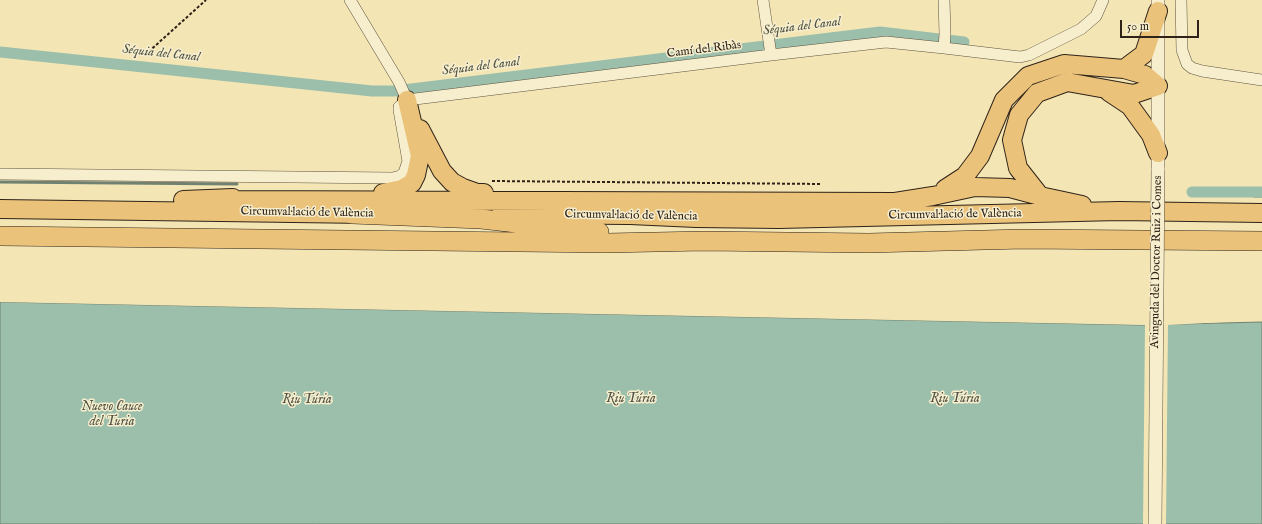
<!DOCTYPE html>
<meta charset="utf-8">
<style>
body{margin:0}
#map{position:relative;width:1262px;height:524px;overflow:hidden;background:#f3e5b4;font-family:"IM FELL English",serif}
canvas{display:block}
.scale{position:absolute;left:1120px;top:20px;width:79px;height:18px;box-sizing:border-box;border:2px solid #2f2319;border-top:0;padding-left:5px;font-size:12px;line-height:14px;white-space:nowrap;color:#2f2319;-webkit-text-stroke:3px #f7eece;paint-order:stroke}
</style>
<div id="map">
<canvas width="1262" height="524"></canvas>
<div class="scale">50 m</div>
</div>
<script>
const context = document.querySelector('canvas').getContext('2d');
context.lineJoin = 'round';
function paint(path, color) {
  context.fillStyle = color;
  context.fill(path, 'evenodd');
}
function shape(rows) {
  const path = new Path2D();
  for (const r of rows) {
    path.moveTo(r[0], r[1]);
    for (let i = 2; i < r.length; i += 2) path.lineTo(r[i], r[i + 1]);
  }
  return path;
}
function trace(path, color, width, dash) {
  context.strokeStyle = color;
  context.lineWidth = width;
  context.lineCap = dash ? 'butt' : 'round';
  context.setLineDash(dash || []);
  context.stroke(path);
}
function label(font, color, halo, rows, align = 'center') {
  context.font = font + ' "IM FELL English",serif';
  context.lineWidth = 3;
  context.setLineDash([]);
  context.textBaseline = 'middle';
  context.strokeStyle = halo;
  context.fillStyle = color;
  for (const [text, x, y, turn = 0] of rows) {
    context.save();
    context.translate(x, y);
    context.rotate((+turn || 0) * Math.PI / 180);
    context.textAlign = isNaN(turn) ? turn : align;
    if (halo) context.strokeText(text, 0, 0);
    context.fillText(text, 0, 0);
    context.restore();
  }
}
const water = shape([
 [0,302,1142,325,1262,322,1262,524,0,524,0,302]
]);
paint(water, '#9bbfab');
trace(water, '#708171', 1);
paint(shape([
 [0,300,1142,323,1262,320,1168,325,1166,524,1143,524,1145,325,0,302]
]), '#f3e5b4');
trace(shape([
 [0,182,237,184],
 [1254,196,1262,196]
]), '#708171', 3);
trace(shape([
 [0,52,372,91,395,91,880,32,964,42],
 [1192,192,1262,192]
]), '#9bbfab', 11);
const minor = shape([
 [350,0,399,82,407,100],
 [763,0,771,55],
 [944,0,945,34,944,48],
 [1181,0,1182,50,1187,64,1192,68,1202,71,1262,80],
 [407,100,771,55,886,42,944,48,1020,57,1029,55,1081,29,1096,16,1103,0],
 [0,174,393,178,400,176,404,173,408,161,399,110,399,107,407,100]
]);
const tertiary = shape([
 [1158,0,1158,170]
]);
const trunk = shape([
 [1124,69,1144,54,1158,11],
 [1109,92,1130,106,1151,135,1158,153],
 [420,129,442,171,452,182,463,188,477,193,484,193],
 [945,189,965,176,980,156,1004,100,1028,76,1064,64,1124,69,1145,75,1158,86],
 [383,193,402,189,412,183,416,175,420,156,407,100],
 [183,200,233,198],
 [221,200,895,202,933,196,975,187,1010,188,1040,196],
 [1082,205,1040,196,1018,168,1012,140,1019,115,1037,93,1067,82,1134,94,1158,86],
 [0,209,367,214],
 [501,214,630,215,696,218,779,219,1119,211,1262,213]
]);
const motorway = shape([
 [352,214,481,219,599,232],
 [0,236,607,243,704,241,869,243,1023,239,1262,241]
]);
trace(minor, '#605440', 12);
trace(tertiary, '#605440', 14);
trace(trunk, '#2f2319', 20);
trace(motorway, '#2f2319', 20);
trace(shape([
 [145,55,206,0],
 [492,181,822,184]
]), '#2f2319', 2, [3, 2]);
trace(minor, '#f7eece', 11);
trace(tertiary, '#f7eece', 13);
trace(trunk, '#eac27a', 18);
trace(motorway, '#eac27a', 19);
const tertiaryBridge = shape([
 [1155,524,1158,170]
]);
trace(tertiaryBridge, '#605440', 14, []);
trace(tertiaryBridge, '#f7eece', 13);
label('12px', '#2f2319', '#f7eece', [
 ["Camí del Ribàs",704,50,-7],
 ["Circumval·lació de València",307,213,1],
 ["Circumval·lació de València",955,215,-1],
 ["Circumval·lació de València",631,216,1],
 ["Avinguda del Doctor Ruiz i Comes",1157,262,-89]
]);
label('italic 13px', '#4f5245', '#f7eece', [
 ["Séquia del Canal",802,27,-7],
 ["Séquia del Canal",161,54,6],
 ["Séquia del Canal",481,67,-7],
 ["Riu Túria",631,399],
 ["Riu Túria",955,399],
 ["Riu Túria",307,400],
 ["Nuevo Cauce",112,407],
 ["del Turia",112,422]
]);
</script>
